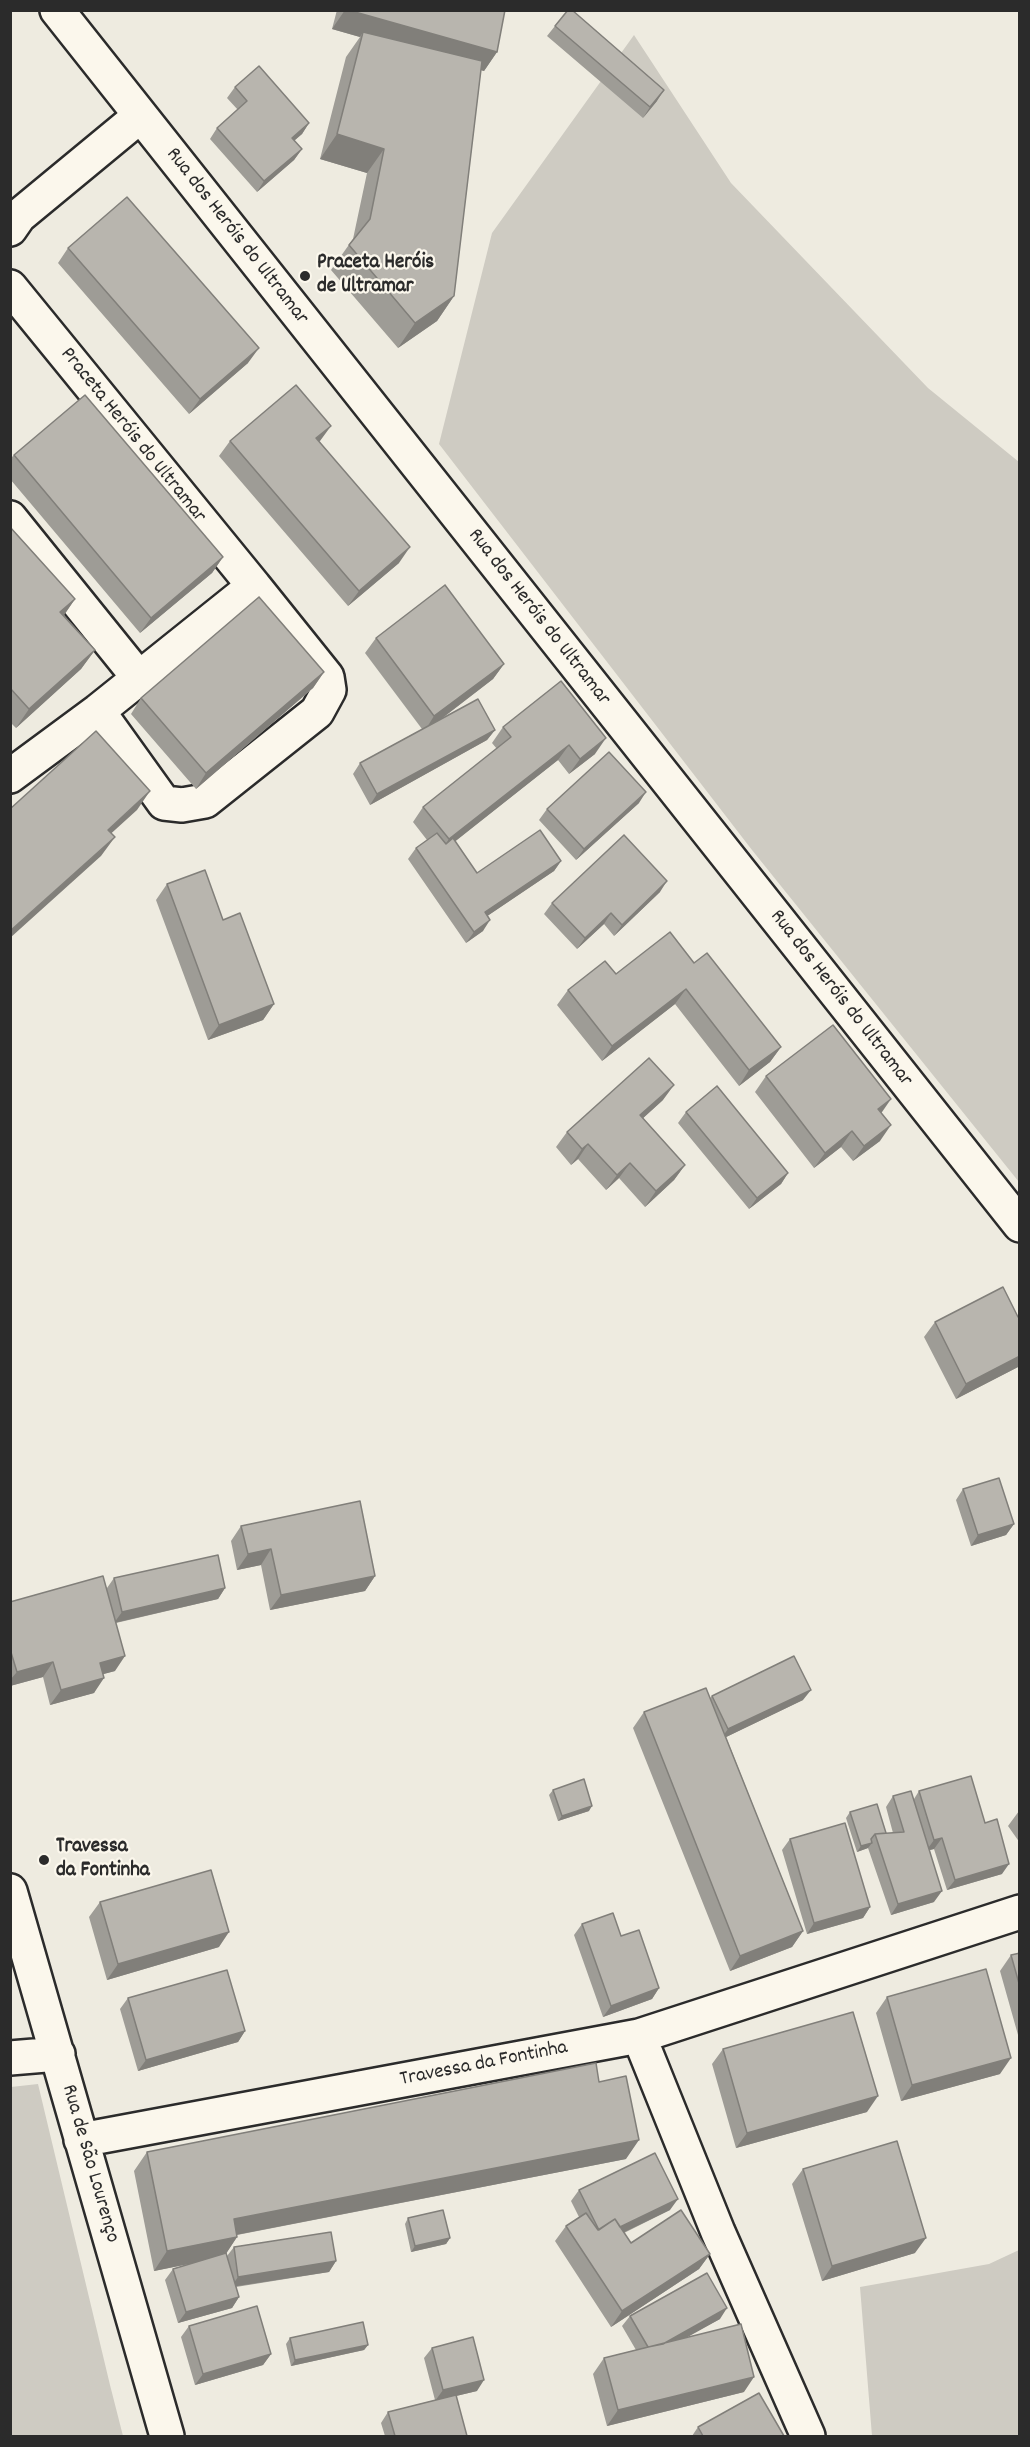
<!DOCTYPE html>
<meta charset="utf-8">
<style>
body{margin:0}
#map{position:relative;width:1030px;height:2447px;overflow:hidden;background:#eeebe0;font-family:Dekko,sans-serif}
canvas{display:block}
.frame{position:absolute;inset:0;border:12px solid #2b2b2b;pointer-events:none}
</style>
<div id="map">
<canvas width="1030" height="2447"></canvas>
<div class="frame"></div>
</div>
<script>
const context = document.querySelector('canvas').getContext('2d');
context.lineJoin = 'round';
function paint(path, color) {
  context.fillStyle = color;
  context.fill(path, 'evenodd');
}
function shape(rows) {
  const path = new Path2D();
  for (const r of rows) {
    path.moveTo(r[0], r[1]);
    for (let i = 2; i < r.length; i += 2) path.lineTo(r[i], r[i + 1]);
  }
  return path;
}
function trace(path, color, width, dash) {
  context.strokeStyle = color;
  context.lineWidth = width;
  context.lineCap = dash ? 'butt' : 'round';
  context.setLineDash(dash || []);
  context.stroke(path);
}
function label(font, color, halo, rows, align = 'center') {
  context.font = font + ' Dekko,sans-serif';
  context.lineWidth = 4.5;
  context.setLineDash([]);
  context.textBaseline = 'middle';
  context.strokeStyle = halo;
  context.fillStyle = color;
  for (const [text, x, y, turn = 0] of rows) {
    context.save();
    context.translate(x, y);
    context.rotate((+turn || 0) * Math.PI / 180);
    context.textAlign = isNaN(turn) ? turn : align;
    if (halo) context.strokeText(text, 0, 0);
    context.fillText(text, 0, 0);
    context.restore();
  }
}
paint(shape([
 [634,35,731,183,928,388,1019,462,1019,1182,752,850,439,444,492,233],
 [38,2084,110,2385,123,2436,11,2436,11,2087],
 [1019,2250,1019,2436,872,2436,860,2287,989,2264]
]), '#cecbc2');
const minor = shape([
 [10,229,19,216,140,116],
 [10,287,254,586,98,711,10,776],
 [10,518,139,678],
 [98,711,164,803,182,805,205,801,317,712,329,690,327,677,254,586],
 [10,1891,167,2436],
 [639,2036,718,2232,808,2436],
 [10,2058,58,2054],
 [81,2140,639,2036,1020,1912]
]);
const tertiary = shape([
 [57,10,1020,1225]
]);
trace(minor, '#2b2b2b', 38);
trace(tertiary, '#2b2b2b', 38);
trace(minor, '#fbf7ec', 33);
trace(tertiary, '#fbf7ec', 33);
paint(shape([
 [337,10,505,10,497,52,484,71,481,70,454,296,437,321,398,348,331,270,353,239,367,173,320,159,346,57,360,37,332,29],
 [555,26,657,101,643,118,547,36],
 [235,87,309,123,302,134,294,141,302,149,294,160,257,192,210,139,217,128,238,110,227,98],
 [68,248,248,363,189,414,58,263],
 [230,441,320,442,399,563,348,606,219,456],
 [14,455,223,557,212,573,140,633,10,479,10,459],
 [10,527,75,599,64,615,95,650,81,669,16,728,10,722],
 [376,638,504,664,493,679,440,720,495,730,487,740,370,805,353,774,360,763,422,729,365,653],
 [324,672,313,688,196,789,131,714,141,698],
 [561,681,595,754,569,774,558,760,455,841,477,873,561,861,554,871,487,916,483,931,466,943,408,859,416,848,427,840,413,822,423,807,497,749,492,743,503,727],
 [639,803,576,860,539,820,547,809],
 [167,884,223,920,274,1004,263,1020,208,1040,156,900],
 [660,892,614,936,604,924,577,949,544,914,552,903],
 [694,963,781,1047,770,1062,739,1086,675,1004,602,1061,557,1005,568,990,616,974],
 [766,1076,881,1113,880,1141,853,1161,841,1147,814,1168,755,1092],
 [663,1100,643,1118,685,1165,674,1180,645,1207,619,1178,606,1190,578,1159,571,1165,556,1147,567,1132],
 [686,1112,788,1173,781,1184,749,1209,678,1123],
 [1020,1316,1020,1366,956,1399,924,1337,935,1322],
 [963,1489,1014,1524,1006,1535,971,1546,956,1500],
 [241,1526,375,1576,365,1591,270,1610,261,1565,237,1570,231,1541],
 [114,1578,225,1588,218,1599,116,1623,115,1671,103,1674,94,1693,50,1705,43,1677,10,1686,10,1602,107,1588],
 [712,1696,803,1700,726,1737,803,1931,792,1947,730,1971,633,1728,644,1712,710,1698],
 [553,1790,589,1811,558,1821,549,1795],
 [919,1791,985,1823,1002,1874,947,1890,934,1849,929,1850,934,1902,891,1915,868,1848,857,1852,846,1818,850,1812,886,1833,893,1833,886,1807,893,1796,914,1799],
 [1019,1811,1020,1811,1020,1843,1008,1826],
 [790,1839,870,1907,863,1918,807,1934,782,1850],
 [100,1902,219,1947,107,1980,89,1917],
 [582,1924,621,1936,659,1988,652,1999,603,2017,574,1935],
 [1020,1953,1020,2042,1000,1971,1011,1955],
 [887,1997,1000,2074,901,2101,876,2013],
 [128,1998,245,2031,238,2042,138,2071,120,2009],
 [723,2049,867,2112,736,2148,712,2064],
 [599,2082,626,2159,237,2235,237,2237,226,2253,227,2256,234,2247,336,2261,329,2272,236,2287,239,2297,232,2308,178,2323,165,2280,173,2269,193,2263,154,2271,134,2171,147,2152],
 [803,2169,915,2253,822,2281,792,2184],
 [579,2190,670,2210,624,2233,631,2243,710,2254,699,2269,611,2327,555,2241,566,2226,579,2217,571,2201],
 [408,2218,450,2238,446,2244,411,2252,405,2224],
 [630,2316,720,2319,684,2338,744,2392,607,2426,593,2374,604,2358,636,2350,622,2326],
 [189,2326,271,2354,263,2365,195,2385,181,2337],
 [290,2338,368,2345,364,2350,291,2366,286,2344],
 [432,2348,477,2391,456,2396,467,2436,385,2436,381,2423,388,2412,435,2400,424,2358],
 [698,2427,784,2436,692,2436]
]), '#9e9c96');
paint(shape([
 [345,10,348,10,497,52,484,71,362,37,363,32,360,37,332,29],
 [664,90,657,101,643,118,650,107],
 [309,123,302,134,284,149,292,138],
 [337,134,384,149,367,173,320,159],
 [302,149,294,160,257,192,264,181],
 [454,296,437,321,398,348,415,323],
 [259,348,248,363,189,414,200,399],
 [331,426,320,441,306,453,316,438],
 [410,547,399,563,348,606,359,591],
 [223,557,212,573,140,633,151,618],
 [75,599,62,618,60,612],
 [95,650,81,669,16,728,29,709],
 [504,664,493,679,424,732,434,716],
 [324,672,313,688,196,789,206,773],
 [495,730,487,740,370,805,377,794],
 [606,738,595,754,569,774,580,759],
 [569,745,558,760,438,855,449,839],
 [150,791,137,810,94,849,108,830],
 [646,792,639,803,576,860,584,849],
 [115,837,101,856,10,938,10,931],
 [561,861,554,871,477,923,485,912],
 [667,881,660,892,614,936,622,925],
 [611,913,604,924,577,949,585,938],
 [490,920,483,931,466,943,474,932],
 [686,989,675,1004,602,1061,612,1046],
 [274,1004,263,1020,208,1040,219,1025],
 [781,1047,770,1062,739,1086,749,1070],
 [674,1085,663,1100,630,1130,640,1115],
 [891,1099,880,1115,878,1109],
 [891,1125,880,1141,853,1161,864,1146],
 [852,1131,841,1147,814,1168,825,1153],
 [588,1144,578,1159,571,1165,582,1149],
 [630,1163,619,1178,606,1190,617,1175],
 [685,1165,674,1180,645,1207,656,1191],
 [788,1173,781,1184,749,1209,757,1198],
 [1020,1356,1020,1366,956,1399,966,1384],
 [1014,1524,1006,1535,971,1546,978,1535],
 [271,1549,261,1565,237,1570,248,1554],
 [375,1576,365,1591,270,1610,281,1595],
 [225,1588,218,1599,114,1623,122,1612],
 [125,1656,115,1671,89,1678,100,1663],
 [53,1662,43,1677,10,1686,10,1680,17,1672],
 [104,1678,94,1693,50,1705,61,1690],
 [811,1690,803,1700,720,1740,728,1729],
 [592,1806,589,1811,558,1821,562,1816],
 [942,1838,934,1849,926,1851,934,1840],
 [872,1843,868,1848,857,1852,861,1846],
 [1009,1864,1002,1874,947,1890,955,1880],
 [942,1891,934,1902,891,1915,898,1904],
 [870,1907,863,1918,807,1934,814,1923],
 [803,1931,792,1947,730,1971,740,1956],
 [229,1932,219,1947,107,1980,118,1964],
 [659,1988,652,1999,603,2017,611,2006],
 [245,2031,238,2042,138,2071,146,2060],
 [1011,2058,1000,2074,901,2101,912,2085],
 [878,2096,867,2112,736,2148,747,2133],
 [639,2140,626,2159,220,2238,234,2219],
 [678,2199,670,2210,608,2240,616,2229],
 [237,2237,224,2257,154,2271,167,2251],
 [450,2238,446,2244,411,2252,415,2246],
 [926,2238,915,2253,822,2281,832,2266],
 [710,2254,699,2269,611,2327,622,2311],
 [336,2261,329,2272,231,2287,238,2277],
 [239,2297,232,2308,178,2323,186,2312],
 [727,2308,720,2319,643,2362,650,2351],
 [368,2345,364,2350,291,2366,295,2360],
 [271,2354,263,2365,195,2385,203,2374],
 [754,2377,744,2392,607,2426,618,2410],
 [484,2380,477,2391,435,2401,443,2390]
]), '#817f7a');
const building = shape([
 [348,10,505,10,497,52,348,10],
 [568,10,572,10,664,90,650,107,555,26,568,10],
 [363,32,482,61,454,296,415,323,349,245,370,219,384,149,337,134,363,32],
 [259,66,309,123,292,138,302,149,264,181,217,128,247,101,235,87,259,66],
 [127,197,259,348,200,399,68,248,127,197],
 [296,385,331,426,316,438,410,547,359,591,230,441,296,385],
 [85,395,223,557,151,618,14,455,85,395],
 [10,527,75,599,60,612,95,650,29,709,10,688,10,527],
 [445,585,504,664,434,716,376,638,445,585],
 [259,597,324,672,206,773,141,698,259,597],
 [561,681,606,738,580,759,569,745,449,839,423,807,511,737,503,727,561,681],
 [478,699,495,730,377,794,360,763,478,699],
 [96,731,150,791,108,830,115,837,10,931,10,809,96,731],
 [609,752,646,792,584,849,547,809,609,752],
 [540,830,561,861,485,912,490,920,474,932,416,848,437,833,446,844,453,838,477,873,540,830],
 [624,835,667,881,622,925,611,913,585,938,552,903,624,835],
 [205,870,223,920,240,913,274,1004,219,1025,167,884,205,870],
 [670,932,694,963,707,953,781,1047,749,1070,686,989,612,1046,568,990,605,961,616,974,670,932],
 [833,1025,891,1099,878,1109,891,1125,864,1146,852,1131,825,1153,766,1076,833,1025],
 [649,1058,674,1085,640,1115,685,1165,656,1191,630,1163,617,1175,588,1144,582,1149,567,1132,649,1058],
 [717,1086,788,1173,757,1198,686,1112,717,1086],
 [1003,1287,1018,1317,1020,1316,1020,1356,966,1384,935,1322,1003,1287],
 [999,1478,1014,1524,978,1535,963,1489,999,1478],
 [360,1501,375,1576,281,1595,271,1549,248,1554,241,1526,360,1501],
 [218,1555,225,1588,122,1612,114,1578,218,1555],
 [103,1576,125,1656,100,1663,104,1678,61,1690,53,1662,17,1672,10,1649,10,1602,103,1576],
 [794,1656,811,1690,728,1729,712,1696,794,1656],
 [706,1688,803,1931,740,1956,644,1712,706,1688],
 [971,1776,985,1823,997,1819,1009,1864,955,1880,942,1838,934,1840,919,1791,971,1776],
 [584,1779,592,1806,562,1816,553,1790,584,1779],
 [911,1791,942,1891,898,1904,875,1834,904,1832,893,1796,911,1791],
 [877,1804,886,1833,875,1834,871,1839,872,1843,861,1846,850,1812,877,1804],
 [845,1823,870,1907,814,1923,790,1839,845,1823],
 [211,1870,229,1932,118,1964,100,1902,211,1870],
 [613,1913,621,1936,639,1930,659,1988,611,2006,582,1924,613,1913],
 [1020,1953,1020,1987,1011,1955,1020,1953],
 [986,1969,1011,2058,912,2085,887,1997,986,1969],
 [227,1970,245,2031,146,2060,128,1998,227,1970],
 [853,2012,878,2096,747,2133,723,2049,853,2012],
 [596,2063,599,2082,626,2076,639,2140,234,2219,237,2237,167,2251,147,2152,596,2063],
 [897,2141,926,2238,832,2266,803,2169,897,2141],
 [655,2153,678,2199,620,2227,615,2219,599,2230,579,2190,655,2153],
 [443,2210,450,2238,415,2246,408,2218,443,2210],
 [681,2210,710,2254,622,2311,566,2226,586,2213,598,2230,615,2219,631,2243,681,2210],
 [331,2232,336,2261,238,2277,234,2247,331,2232],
 [226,2253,239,2297,186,2312,173,2269,226,2253],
 [707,2273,727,2308,663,2344,648,2347,630,2316,707,2273],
 [257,2306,271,2354,203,2374,189,2326,257,2306],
 [363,2322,368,2345,295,2360,290,2338,363,2322],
 [741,2324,754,2377,618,2410,604,2358,741,2324],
 [473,2337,484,2380,443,2390,432,2348,473,2337],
 [759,2393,784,2436,703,2436,698,2427,759,2393],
 [456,2395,467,2436,395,2436,388,2412,456,2395]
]);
paint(building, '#b8b5ae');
trace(building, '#817f7a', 1.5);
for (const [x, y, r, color] of [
 [305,276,6,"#2b2b2b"],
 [44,1860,6,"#2b2b2b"]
]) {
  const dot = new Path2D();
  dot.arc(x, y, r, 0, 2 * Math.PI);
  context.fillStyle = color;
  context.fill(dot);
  trace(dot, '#fbf7ec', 2);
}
label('21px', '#2b2b2b', '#fbf7ec', [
 ["Rua dos Heróis do Ultramar",236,237,52],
 ["Praceta Heróis do Ultramar",132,436,51],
 ["Rua dos Heróis do Ultramar",538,618,52],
 ["Rua dos Heróis do Ultramar",840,999,52],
 ["Travessa da Fontinha",484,2065,-11],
 ["Rua de São Lourenço",89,2164,74]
]);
label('bold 21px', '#2b2b2b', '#fbf7ec', [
 ["Praceta Heróis",317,264],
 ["de Ultramar",317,288],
 ["Travessa",56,1848],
 ["da Fontinha",56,1872]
], 'left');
</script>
